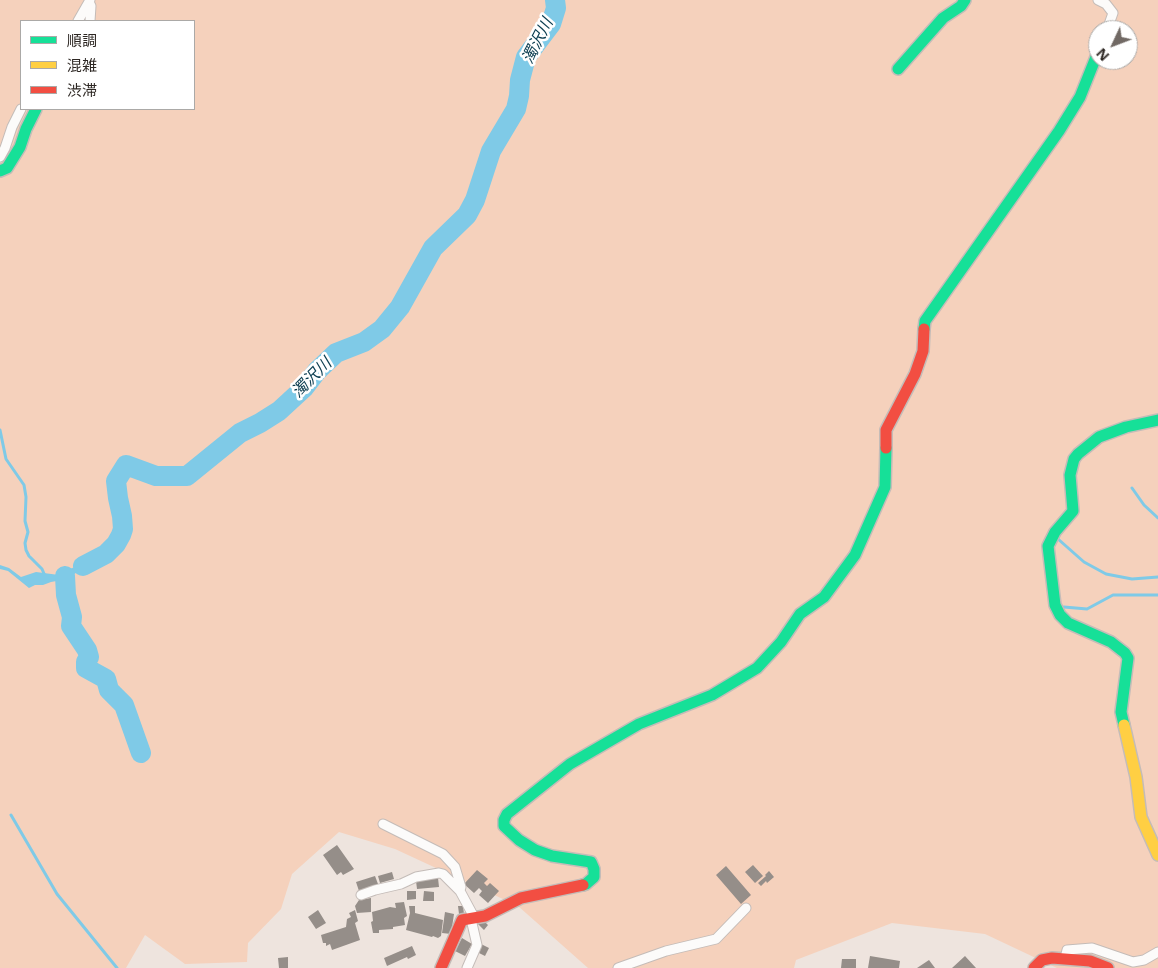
<!DOCTYPE html>
<meta charset="utf-8">
<style>
body{margin:0}
#map{position:relative;width:1158px;height:968px;overflow:hidden;background:#eee4de;font-family:"Noto Sans","Noto Sans JP",sans-serif}
canvas{display:block}
.legend{position:absolute;left:20px;top:20px;width:175px;height:90px;box-sizing:border-box;background:#fff;border:1px solid #aba9a7;margin:0;padding:6px 9px;list-style:none;font-size:15px;color:#2d2723}
.legend li{display:flex;align-items:center;gap:10px;height:25px}
.legend b{width:25px;border:1px solid #aba9a7}
.north{position:absolute;left:1088px;top:20px;width:50px;height:50px;box-sizing:border-box;background:#fff;border:1px solid #aba9a7;border-radius:50%;rotate:227deg;font-size:14px;font-weight:700;line-height:20px;text-align:center;color:#2d2723}
.north::after{content:'';display:block;margin:auto;width:18px;height:22px;background:#716964;clip-path:polygon(50% 0,100% 100%,50% 72%,0 100%)}
</style>
<div id="map">
<canvas width="1158" height="968"></canvas>
<ul class="legend">
<li><b style="height:6px;background:#16e098"></b>順調</li>
<li><b style="height:6px;background:#ffcf43"></b>混雑</li>
<li><b style="height:6px;background:#f24e42"></b>渋滞</li>
</ul>
<div class="north">N</div>
</div>
<script>
const context = document.querySelector('canvas').getContext('2d');
context.lineJoin = 'round';
function paint(path, color) {
  context.fillStyle = color;
  context.fill(path, 'evenodd');
}
function shape(rows) {
  const path = new Path2D();
  for (const r of rows) {
    path.moveTo(r[0], r[1]);
    for (let i = 2; i < r.length; i += 2) path.lineTo(r[i], r[i + 1]);
  }
  return path;
}
function trace(path, color, width, dash) {
  context.strokeStyle = color;
  context.lineWidth = width;
  context.lineCap = dash ? 'butt' : 'round';
  context.setLineDash(dash || []);
  context.stroke(path);
}
function label(font, color, halo, rows, align = 'center') {
  context.font = font + ' "Noto Sans","Noto Sans JP",sans-serif';
  context.lineWidth = 5;
  context.setLineDash([]);
  context.textBaseline = 'middle';
  context.strokeStyle = halo;
  context.fillStyle = color;
  for (const [text, x, y, turn = 0] of rows) {
    context.save();
    context.translate(x, y);
    context.rotate((+turn || 0) * Math.PI / 180);
    context.textAlign = isNaN(turn) ? turn : align;
    if (halo) context.strokeText(text, 0, 0);
    context.fillText(text, 0, 0);
    context.restore();
  }
}
paint(shape([
 [0,0,1158,0,1158,968,1057,968,985,934,892,923,796,960,794,968,588,968,518,906,395,849,339,832,292,874,281,909,248,943,247,962,185,964,145,935,126,968,0,968],
 [21,21,194,21,194,109,21,109],
 [1098,30,1128,30,1128,60,1098,60]
]), '#f5d1bc');
paint(shape([
 [105,551,107,555,69,577,66,582,62,580,51,582,43,585,35,585,29,588,8,571,0,569,0,565,9,568,21,577,36,572,59,575]
]), '#7fcae7');
trace(shape([
 [0,430,6,459,24,485,26,497,25,521,28,532,25,543,26,550,29,556,42,569,45,576],
 [1132,488,1144,505,1158,518],
 [1058,539,1084,562,1106,574,1132,579,1158,577],
 [1064,607,1087,609,1113,595,1158,595],
 [11,815,57,894,117,968]
]), '#7fcae7', 3);
trace(shape([
 [83,566,106,554,116,544,121,535,123,529,122,516,118,498,116,481,126,465,156,476,187,476,240,433,260,423,279,411,304,388,317,371,336,353,364,342,382,329,400,307,433,248,467,215,475,200,491,151,516,109,519,96,520,80,526,57,551,24,556,8,555,0],
 [65,576,66,595,72,617,71,626,87,650,89,657,86,662,86,668,106,679,109,690,124,705,141,753]
]), '#7fcae7', 20);
paint(shape([
 [337,845,354,869,343,875,341,872,337,875,323,855],
 [753,865,763,876,755,883,745,872],
 [726,866,751,895,741,904,716,875],
 [477,870,488,879,484,883,487,886,490,883,499,891,488,903,479,895,482,891,479,888,474,893,464,884],
 [769,871,774,877,767,883,766,881,761,886,758,883,766,876,765,875],
 [392,872,394,879,380,883,378,876],
 [375,876,378,884,359,891,356,882],
 [438,878,439,887,417,889,416,881],
 [407,891,416,891,416,899,407,900],
 [424,891,434,892,434,901,423,901],
 [371,898,371,912,357,913,355,906,359,900],
 [404,902,407,916,404,918,405,925,393,927,393,929,379,930,379,933,373,933,371,922,373,921,372,912,390,907,396,908,395,903],
 [409,906,415,906,415,913,443,920,441,936,438,938,433,936,432,937,406,930,410,913],
 [458,906,463,906,464,914,459,914],
 [318,910,326,923,316,929,308,917],
 [355,910,358,921,355,923,360,940,332,950,330,944,326,946,326,943,323,943,321,935,346,927,347,919,351,917,349,913],
 [445,912,454,914,451,934,442,933],
 [483,920,488,925,484,930,478,924],
 [462,938,472,944,465,956,455,951],
 [481,944,489,948,485,956,477,952],
 [412,946,416,955,408,959,407,957,387,966,384,958],
 [870,956,900,961,899,968,868,968],
 [965,956,976,968,952,968],
 [288,957,288,968,279,968,278,958],
 [842,959,856,959,856,968,841,968],
 [929,960,935,968,917,968]
]), '#958e89');
const street = shape([
 [1098,0,1106,4,1113,13,1107,30],
 [89,2,91,6,90,21],
 [78,21,90,0],
 [0,157,5,148,12,127,21,109],
 [383,824,443,854,455,867,461,887,460,890],
 [361,895,375,890,401,884,416,877,439,873,443,874,460,891,474,917],
 [1065,958,1067,950,1092,948,1133,962,1144,960,1158,952],
 [467,968,477,945,471,919],
 [618,968,666,951,716,939,746,908]
]);
const fast = shape([
 [898,69,943,18,961,6,965,0],
 [0,171,7,168,20,147,26,129,36,109],
 [924,329,925,321,1059,131,1080,97,1098,52],
 [1124,725,1121,712,1128,658,1125,653,1111,642,1068,623,1060,615,1055,605,1048,546,1055,532,1073,511,1070,475,1074,459,1078,454,1099,437,1126,427,1158,420],
 [583,885,586,884,594,877,594,869,591,862,552,856,535,850,519,840,504,826,504,820,507,814,570,764,639,724,712,695,757,668,781,642,800,614,824,597,855,555,885,487,886,448]
]);
const slow = shape([
 [1124,725,1136,777,1141,817,1158,855]
]);
const jam = shape([
 [886,448,886,430,915,374,923,351,924,329],
 [441,968,462,920,485,916,521,898,583,885],
 [1034,968,1042,960,1052,958,1090,961,1108,968]
]);
trace(street, '#c4bcb8', 11);
trace(fast, '#c4bcb8', 14);
trace(slow, '#c4bcb8', 14);
trace(jam, '#c4bcb8', 14);
trace(street, '#fcfbfa', 9);
trace(fast, '#16e098', 11);
trace(slow, '#ffcf43', 11);
trace(jam, '#f24e42', 11);
label('italic 16px', '#0a3c4f', '#fff', [
 ["濁沢川",538,41,-63],
 ["濁沢川",312,378,-45]
]);
</script>
